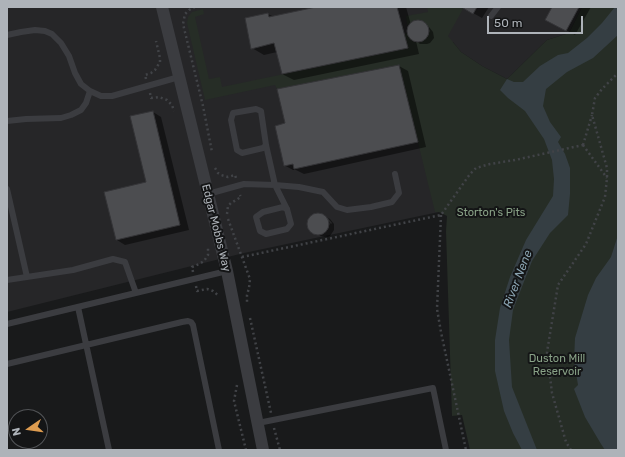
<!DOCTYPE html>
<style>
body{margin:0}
#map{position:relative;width:625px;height:457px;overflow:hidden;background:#191a1b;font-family:Rubik,sans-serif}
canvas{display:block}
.frame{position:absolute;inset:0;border:8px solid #aeb3b9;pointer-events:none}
.north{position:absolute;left:8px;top:409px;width:40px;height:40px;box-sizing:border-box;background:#141516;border:1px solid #525457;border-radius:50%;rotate:257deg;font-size:11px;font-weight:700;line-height:16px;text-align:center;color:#aeb3b9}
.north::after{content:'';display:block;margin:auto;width:14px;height:18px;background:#dd9c50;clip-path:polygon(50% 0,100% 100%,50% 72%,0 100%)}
.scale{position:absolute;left:487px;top:16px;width:96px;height:18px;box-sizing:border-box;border:2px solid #aeb3b9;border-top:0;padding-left:5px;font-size:12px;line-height:14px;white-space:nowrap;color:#aeb3b9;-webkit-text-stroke:3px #141516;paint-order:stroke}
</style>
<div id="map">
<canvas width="625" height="457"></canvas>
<div class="frame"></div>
<div class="north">N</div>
<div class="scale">50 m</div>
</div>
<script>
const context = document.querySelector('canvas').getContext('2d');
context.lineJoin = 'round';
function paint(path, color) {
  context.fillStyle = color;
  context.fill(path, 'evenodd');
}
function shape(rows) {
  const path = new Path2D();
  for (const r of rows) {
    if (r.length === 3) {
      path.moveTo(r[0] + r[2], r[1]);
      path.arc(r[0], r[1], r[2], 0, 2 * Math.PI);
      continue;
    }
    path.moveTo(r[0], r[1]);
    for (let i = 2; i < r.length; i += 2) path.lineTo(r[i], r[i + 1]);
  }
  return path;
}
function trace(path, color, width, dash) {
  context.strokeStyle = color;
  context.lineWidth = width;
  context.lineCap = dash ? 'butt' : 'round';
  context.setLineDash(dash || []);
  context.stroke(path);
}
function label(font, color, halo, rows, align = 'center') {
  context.font = font + ' Rubik,sans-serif';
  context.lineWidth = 4;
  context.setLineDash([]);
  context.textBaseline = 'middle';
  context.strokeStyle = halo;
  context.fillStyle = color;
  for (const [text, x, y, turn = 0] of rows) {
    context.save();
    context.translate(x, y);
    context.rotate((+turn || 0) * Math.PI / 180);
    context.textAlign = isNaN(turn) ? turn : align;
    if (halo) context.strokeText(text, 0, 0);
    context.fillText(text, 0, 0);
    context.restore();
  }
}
paint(shape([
 [7,7,582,7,569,33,547,40,507,79,482,66,461,52,453,42,439,212,244,253,7,312]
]), '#262628');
paint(shape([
 [427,7,464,7,448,36,461,52,482,66,507,79,547,40,569,33,582,7,618,7,618,450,470,450,462,415,452,416,446,231,447,216,439,212,435,212,399,65,277,89,275,85,205,100,187,23,188,17,192,12,203,9,204,14,195,17,209,79,220,77,222,87,408,48,404,34,407,33,410,39,413,41,420,42,426,38,429,31,426,24,420,21,413,22,409,26,407,24,406,16,428,12]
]), '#262d26');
paint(shape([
 [615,7,618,7,618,35,593,58,567,72,546,89,543,106,550,122,561,137,558,142,565,154,570,168,570,194,568,215,550,233,532,261,513,310,509,340,512,387,537,450,522,450,513,433,504,411,495,371,495,340,500,308,510,277,526,240,553,196,554,179,552,160,544,139,525,111,508,98,500,90,507,79,514,82,523,82,540,66,558,55,568,53,587,38,602,23],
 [618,235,618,450,605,450,601,444,585,417,574,389,578,385,574,361,575,338,588,295,596,278,611,257]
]), '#353e43');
paint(shape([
 [320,7,406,7,411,25,414,23,417,22,423,23,429,27,433,32,434,38,430,43,427,44,420,44,416,41,419,54,294,80,282,74,277,52,264,55,252,48,268,14,274,17],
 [465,7,489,7,482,18,464,8],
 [553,7,591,7,575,35,546,19],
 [399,66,408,71,426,147,304,174,296,170,293,170,284,165,286,124],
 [153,112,161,117,189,230,125,245,117,240,147,183],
 [318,214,325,216,324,216,331,224,332,223,328,218,330,219,334,224,334,230,330,236,328,237,321,236,315,232,310,228,309,222,312,217]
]), '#0007');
const building = shape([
 [316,7,397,7,408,48,282,74,274,43,251,49,245,18,268,13,269,17,316,7],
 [464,7,477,7,473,14,463,8,464,7],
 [552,7,579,7,566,31,545,20,552,7],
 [418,31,11],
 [399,65,418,142,294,169,293,164,284,166,275,126,285,123,277,89,399,65],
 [153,111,180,225,116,240,104,192,146,182,130,116,153,111],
 [318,224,11]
]);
paint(building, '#4c4d50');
trace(building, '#343437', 1);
trace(shape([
 [195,7,189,10,185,14,183,24,203,106,212,152],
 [146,79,145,75,151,73,155,70,160,62,160,58,156,41],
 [150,93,151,98,159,97,167,100,172,105,174,111],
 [583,145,607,178],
 [583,145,592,115],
 [215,168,218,173,221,175,228,177,235,175,236,178],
 [227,214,228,206,231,203,241,197,240,195],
 [441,215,437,309,441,332,466,450],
 [228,219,250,279,249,288,247,295,247,302],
 [242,257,441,215,470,174,476,168,490,164,515,160,583,145],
 [193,272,192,267,199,264,204,261,208,255,208,248],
 [196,286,197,291,207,289,213,291,219,296],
 [250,318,271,413],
 [237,385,234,401,246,450],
 [274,428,280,450],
 [571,450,566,442,552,393,547,352,558,285,586,244,605,197,607,178,607,168,592,115,595,98,602,89,618,73]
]), '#414347', 2.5, [2, 3]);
trace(shape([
 [491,16,498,7],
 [7,35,21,32,35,30,45,31,52,34,61,43,69,56,75,73,81,84,90,91,101,96,112,96,179,77],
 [7,121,26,119,61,118,71,115,81,110,86,103,90,91],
 [266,145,263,148,242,153,237,150,231,120,233,113,256,109,261,111,266,145,275,185,299,187,323,192,337,207,347,210,371,207,392,202,399,193,395,174],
 [7,189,27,277],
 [208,194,244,184,275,185,287,209,291,224,287,229,266,234,260,231,256,217,263,212,283,207,287,209],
 [7,280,73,270,113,259,125,262,136,293],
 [78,307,109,450],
 [7,324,227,271],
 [7,364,182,322,188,321,191,322,193,325,219,450],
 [258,423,433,388,446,450]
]), '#3b3c40', 6);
trace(shape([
 [162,7,227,271,263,450]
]), '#3b3c40', 12);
label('11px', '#89a287', '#141516', [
 ["Storton's Pits",491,213],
 ["Duston Mill",557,359],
 ["Reservoir",557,372]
]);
label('11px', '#aeb3b9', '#141516', [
 ["Edgar Mobbs Way",216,228,76]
]);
label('italic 12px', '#89a2b0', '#141516', [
 ["River Nene",518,279,-69]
]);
</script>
